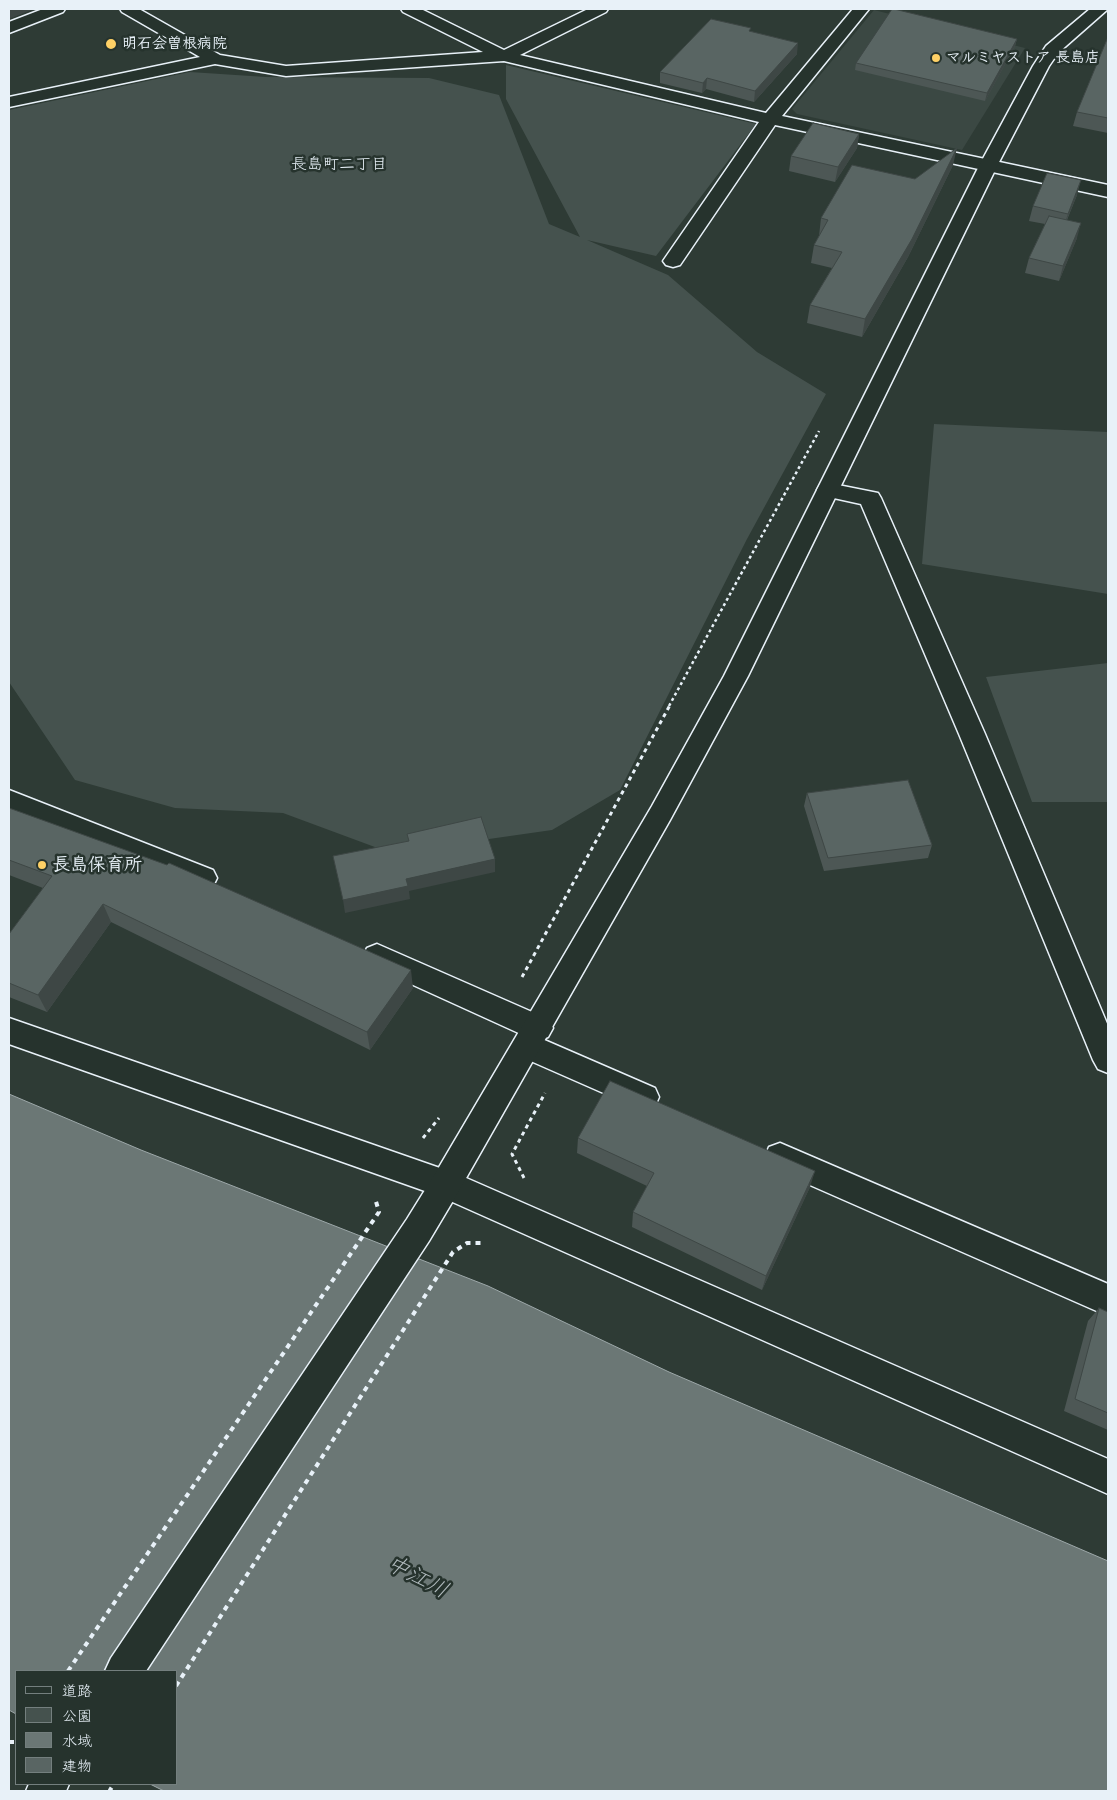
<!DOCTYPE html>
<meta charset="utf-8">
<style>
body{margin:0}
#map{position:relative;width:1117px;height:1800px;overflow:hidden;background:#2e3b35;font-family:"Balsamiq Sans","Klee One",sans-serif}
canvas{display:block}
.frame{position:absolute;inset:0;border:10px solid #e8f1f8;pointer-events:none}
.legend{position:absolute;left:15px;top:1670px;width:162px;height:115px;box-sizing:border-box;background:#26332d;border:1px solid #747f7e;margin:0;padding:6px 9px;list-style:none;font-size:15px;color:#e8f1f8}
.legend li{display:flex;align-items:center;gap:10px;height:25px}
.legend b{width:25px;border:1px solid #747f7e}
</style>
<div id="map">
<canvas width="1117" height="1800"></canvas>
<div class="frame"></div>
<ul class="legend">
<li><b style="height:6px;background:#26332d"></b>道路</li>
<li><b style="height:14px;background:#45524e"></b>公園</li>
<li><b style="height:14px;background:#6b7775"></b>水域</li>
<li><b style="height:14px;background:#596563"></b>建物</li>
</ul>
</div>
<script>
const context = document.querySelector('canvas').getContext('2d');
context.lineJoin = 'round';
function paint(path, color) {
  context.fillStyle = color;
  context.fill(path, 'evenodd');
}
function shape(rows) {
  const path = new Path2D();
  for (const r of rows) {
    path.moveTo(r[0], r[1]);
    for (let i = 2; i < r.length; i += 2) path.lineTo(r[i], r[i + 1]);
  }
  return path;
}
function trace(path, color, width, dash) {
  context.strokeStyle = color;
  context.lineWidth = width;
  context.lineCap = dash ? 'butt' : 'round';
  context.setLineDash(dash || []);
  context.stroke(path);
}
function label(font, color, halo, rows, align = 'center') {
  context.font = font + ' "Balsamiq Sans","Klee One",sans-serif';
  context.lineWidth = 5;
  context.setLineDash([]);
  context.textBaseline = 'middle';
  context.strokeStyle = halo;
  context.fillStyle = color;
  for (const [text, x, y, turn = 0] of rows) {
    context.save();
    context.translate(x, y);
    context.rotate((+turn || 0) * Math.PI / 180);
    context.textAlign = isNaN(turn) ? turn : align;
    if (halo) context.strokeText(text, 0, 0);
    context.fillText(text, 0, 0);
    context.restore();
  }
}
paint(shape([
 [874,10,1025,48,962,150,797,114,792,109]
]), '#3b4843');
paint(shape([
 [506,65,756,124,656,256,587,240,668,275,757,352,826,394,747,539,620,790,552,830,391,853,283,813,175,808,75,780,9,682,9,110,190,72,266,77,429,78,499,95,549,224,580,237,506,99],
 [934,424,1108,432,1108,594,922,564],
 [1108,663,1108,802,1032,802,986,677]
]), '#45524e');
const water = shape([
 [9,1094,141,1150,488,1286,669,1372,1108,1561,1108,1791,164,1791,150,1784,176,1784,176,1671,16,1671,16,1714,9,1710,9,1094]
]);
paint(water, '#6b7775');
trace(water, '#9da8a9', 1);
const minor = shape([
 [43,9,65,9,63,12,9,33,9,22,43,9],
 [120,9,139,9,220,55,286,66,483,52,403,12,401,9,421,9,504,50,588,9,608,9,606,12,520,55,766,113,853,9,869,9,782,116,1108,185,1108,197,775,125,680,265,673,267,666,265,663,261,759,122,504,61,286,76,215,64,9,107,9,97,200,57,122,12,120,9],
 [828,483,878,493,881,498,985,734,1108,1026,1108,1073,1098,1069,1093,1060,959,734,861,504,820,495,817,490,820,485,828,483],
 [9,790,213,870,217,878,213,886,203,889,9,811,9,790],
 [377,944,548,1019,553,1028,548,1037,542,1039,655,1088,659,1097,655,1106,644,1110,633,1106,517,1055,512,1046,517,1037,523,1035,367,964,363,956,367,948,377,944],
 [9,1018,457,1174,1108,1459,1108,1494,439,1196,9,1044,9,1018],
 [780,1143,1108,1284,1108,1316,769,1167,765,1157,769,1147,780,1143]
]);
const tertiary = shape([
 [1090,9,1108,9,1058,53,1049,66,997,166,748,676,670,820,457,1194,429,1241,146,1671,105,1671,111,1658,407,1219,435,1174,652,806,724,676,979,166,1033,66,1046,46,1090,9],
 [29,1784,69,1784,66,1791,26,1791,29,1784]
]);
trace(minor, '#e8f1f8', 3);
trace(tertiary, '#e8f1f8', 3);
trace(shape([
 [669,706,819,431]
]), '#e8f1f8', 2.5, [3, 3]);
trace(shape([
 [522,977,670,705],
 [423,1138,439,1118],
 [524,1178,512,1154,545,1093]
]), '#e8f1f8', 3, [4, 4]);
trace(shape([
 [68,1671,379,1212,375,1198],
 [176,1686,453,1252,467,1243,485,1243],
 [9,1742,16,1742],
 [112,1791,110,1790,114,1784]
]), '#e8f1f8', 4, [5, 5]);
paint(minor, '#26332d');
paint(tertiary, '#26332d');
paint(shape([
 [751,31,797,54,754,102,706,89,702,93,660,83,660,72],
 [1108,37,1108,133,1073,126,1077,112],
 [1017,39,1015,46,985,101,855,70,856,63],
 [859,134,857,148,835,182,789,171,791,156],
 [953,165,908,257,862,337,807,323,810,305,832,268,811,263,814,245,819,236,821,218,915,179],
 [1077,195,1067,220,1077,238,1059,281,1025,273,1029,258,1045,224,1029,221,1033,206],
 [807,793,932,845,928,858,824,871,804,806],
 [9,808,413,988,370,1050,111,922,47,1012,9,997,9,934,43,888,9,875],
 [578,1138,810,1187,762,1290,632,1227,633,1212,647,1186,577,1153],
 [1099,1308,1108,1312,1108,1430,1064,1411,1088,1321]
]), '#4d5755');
paint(shape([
 [9,9,34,9,9,19],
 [1017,39,1015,46,985,101,987,93],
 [798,43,797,54,754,102,755,91],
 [707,78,706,89,702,93,703,83],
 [859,134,857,148,835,182,838,167],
 [957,148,953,165,908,257,862,337,865,319],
 [1081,180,1077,195,1063,228,1068,214],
 [1081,223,1077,238,1059,281,1063,266],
 [495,859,495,872,409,891,410,899,345,913,343,900,406,879],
 [103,904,111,922,47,1012,38,995],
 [411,970,413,988,370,1050,367,1032],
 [815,1171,810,1187,762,1290,766,1276]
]), '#3e4745');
const building = shape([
 [892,9,894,9,1017,39,987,93,856,63,892,9],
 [711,19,751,28,749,31,798,43,755,91,707,78,703,83,660,72,711,19],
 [1108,37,1108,118,1077,112,1108,37],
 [813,123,859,134,838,167,791,156,813,123],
 [957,148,912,239,865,319,810,305,842,252,814,245,828,220,821,218,852,165,915,179,957,148],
 [1047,173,1081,180,1068,214,1033,206,1047,173],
 [1049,216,1081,223,1063,266,1029,258,1049,216],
 [908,780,932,845,828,858,807,793,908,780],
 [9,808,167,865,169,863,411,970,367,1032,103,904,38,995,9,983,9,934,52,876,9,860,9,808],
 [481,817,495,859,406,879,408,886,343,900,333,856,409,841,407,834,481,817],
 [610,1081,815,1171,766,1276,633,1212,654,1173,578,1138,610,1081],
 [1099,1308,1108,1312,1108,1413,1075,1399,1099,1308]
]);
paint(building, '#596563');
trace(building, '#3e4745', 1);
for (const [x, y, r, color] of [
 [111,44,6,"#ffd166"],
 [936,58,5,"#ffd166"],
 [42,865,5,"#ffd166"]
]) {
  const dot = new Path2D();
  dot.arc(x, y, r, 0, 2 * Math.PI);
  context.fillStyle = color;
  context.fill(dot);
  trace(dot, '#26332d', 2);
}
label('bold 15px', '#e8f1f8', '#26332d', [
 ["明石会曽根病院",122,44],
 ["マルミヤストア 長島店",946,58]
], 'left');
label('16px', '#e8f1f8', '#26332d', [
 ["長島町二丁目",339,165]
]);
label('bold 18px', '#e8f1f8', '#26332d', [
 ["長島保育所",52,865]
], 'left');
label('italic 22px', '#b0babd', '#26332d', [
 ["中江川",417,1578,28]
]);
</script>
